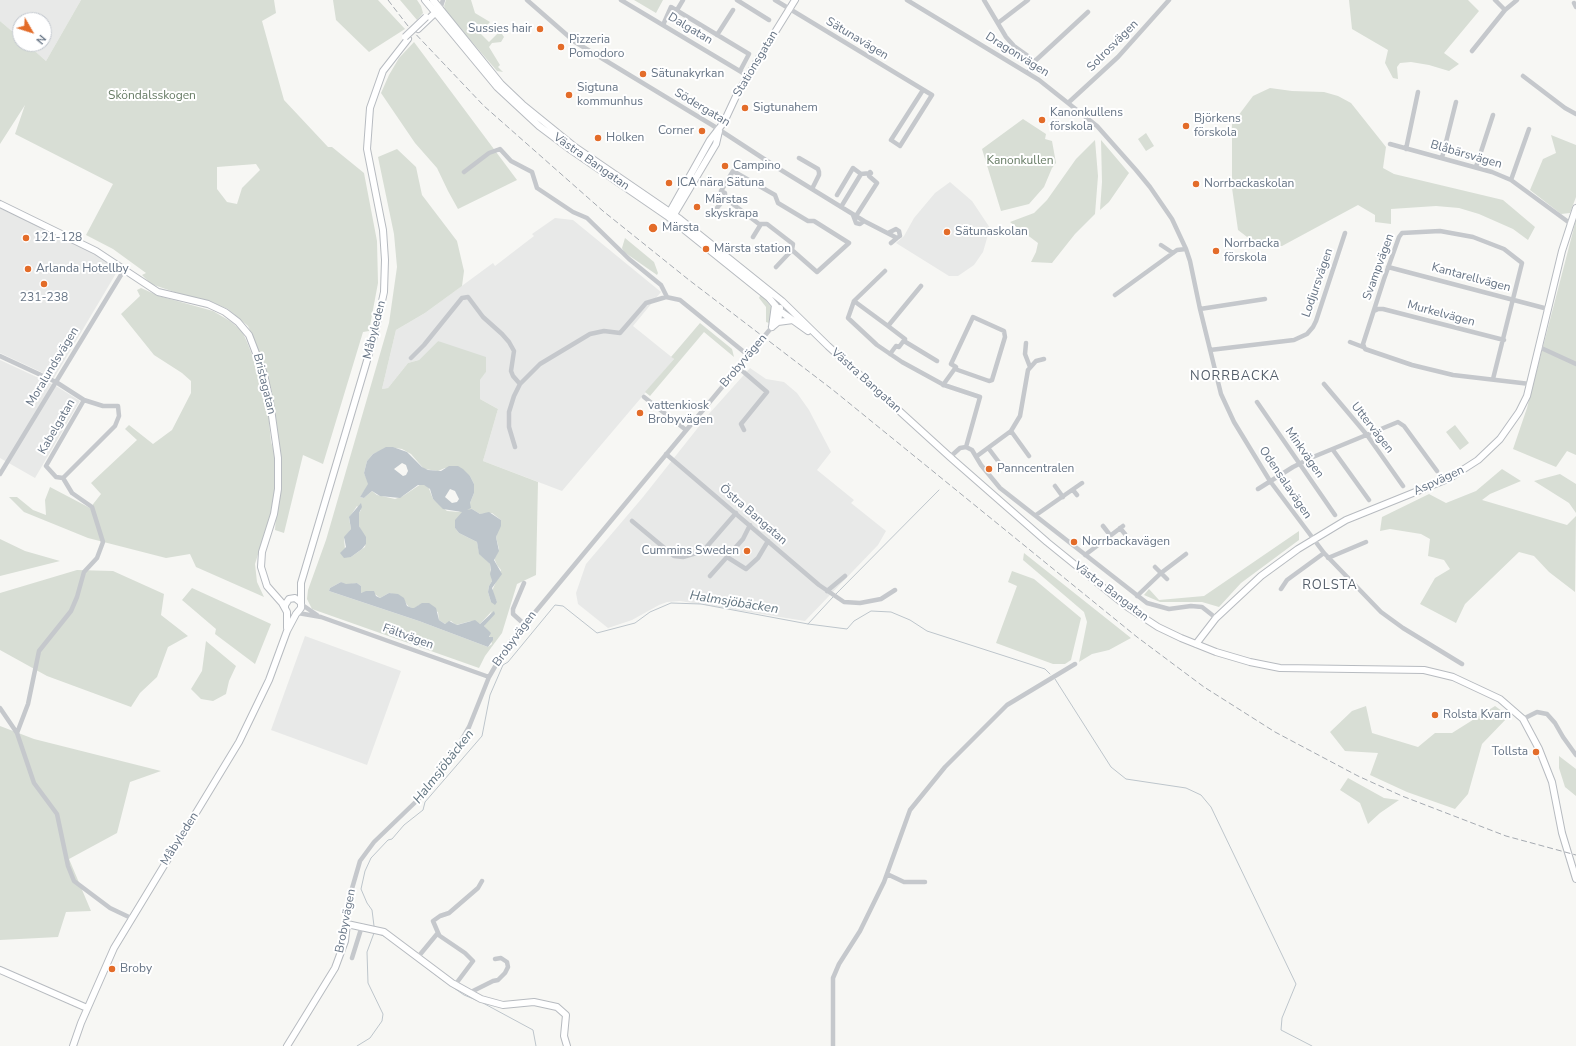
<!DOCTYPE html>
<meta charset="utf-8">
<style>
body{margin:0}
#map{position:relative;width:1576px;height:1046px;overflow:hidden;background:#f7f7f4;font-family:"Nunito Sans",sans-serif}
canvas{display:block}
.north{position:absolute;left:12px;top:12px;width:40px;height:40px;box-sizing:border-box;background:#fff;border:1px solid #c2c7ce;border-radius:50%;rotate:129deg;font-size:11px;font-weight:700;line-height:16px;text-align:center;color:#667485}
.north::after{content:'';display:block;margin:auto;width:14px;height:18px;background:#e36c29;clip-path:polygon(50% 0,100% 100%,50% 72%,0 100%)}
</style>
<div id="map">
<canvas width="1576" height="1046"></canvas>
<div class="north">N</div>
</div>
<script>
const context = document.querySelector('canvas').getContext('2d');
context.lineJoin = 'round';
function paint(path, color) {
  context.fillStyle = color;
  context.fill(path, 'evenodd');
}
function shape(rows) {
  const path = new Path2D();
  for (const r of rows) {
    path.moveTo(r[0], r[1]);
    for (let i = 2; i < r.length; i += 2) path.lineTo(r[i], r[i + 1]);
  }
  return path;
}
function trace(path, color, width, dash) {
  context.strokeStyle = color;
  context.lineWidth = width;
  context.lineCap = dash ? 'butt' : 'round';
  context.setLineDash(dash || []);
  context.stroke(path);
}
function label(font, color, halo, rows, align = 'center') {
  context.font = font + ' "Nunito Sans",sans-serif';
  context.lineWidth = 4;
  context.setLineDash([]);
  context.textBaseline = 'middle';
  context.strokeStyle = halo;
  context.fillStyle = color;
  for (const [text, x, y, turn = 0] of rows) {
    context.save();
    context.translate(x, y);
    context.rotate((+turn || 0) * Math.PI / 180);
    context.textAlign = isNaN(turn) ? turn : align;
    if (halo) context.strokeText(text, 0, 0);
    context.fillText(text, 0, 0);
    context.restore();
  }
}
paint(shape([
 [0,0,81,0,46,61,27,44,44,44,44,20,20,20,20,38,0,21],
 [950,182,972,201,990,228,983,252,974,265,958,276,949,276,896,243,904,236,914,218,935,193],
 [0,208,95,254,118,270,54,378,0,353],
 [555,218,573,220,661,292,633,326,674,359,562,491,483,461,498,409,480,399,480,380,486,372,438,341,419,360,408,363,388,388,382,389,396,330,425,313,493,263,495,266,534,236,532,234],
 [0,360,56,386,80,401,35,478,0,458],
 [750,368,766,379,784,382,797,393,809,410,831,452,817,470,854,500,851,503,886,531,878,545,805,621,680,601,667,602,659,605,632,620,608,628,578,604,576,593,586,564,643,497,708,415],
 [305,636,401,671,367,765,271,730]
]), '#e8e9e8');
paint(shape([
 [81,0,274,0,276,13,262,21,284,100,328,147,332,147,364,173,377,241,378,283,369,331,363,332,323,464,303,455,284,533,275,530,280,460,276,420,266,368,248,326,228,309,209,301,186,296,151,284,142,275,146,273,113,249,86,235,113,184,15,134,25,105,0,144,0,21,20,38,20,44,27,44,46,61],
 [256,164,260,170,242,188,237,204,227,202,217,189,217,167],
 [333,0,378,0,405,29,369,52,336,20],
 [400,0,417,0,421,6,423,13,417,20],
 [446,0,471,0,475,13,490,22,480,33,489,42,500,31,504,37,501,42,492,43,489,47,500,65,498,67,503,72,497,71,446,12,444,6],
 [634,0,663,0,656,13],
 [1349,0,1468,0,1479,11,1444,53,1459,64,1449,71,1429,65,1411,62,1400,63,1397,67,1398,79,1393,78,1385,63,1388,50,1352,29],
 [414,42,517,180,458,209,448,191,437,168,415,143,381,93,389,75,399,58],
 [1270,88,1292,91,1324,92,1338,96,1351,103,1386,147,1383,168,1394,174,1503,200,1535,227,1528,240,1513,229,1479,214,1459,208,1436,206,1391,209,1391,224,1375,222,1375,215,1358,205,1282,246,1265,246,1251,240,1238,230,1232,188,1232,124,1253,96],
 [1023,119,1046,134,1045,139,1052,141,1056,163,1052,168,1044,187,1029,204,1001,211,982,149],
 [1146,133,1154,146,1146,151,1138,139],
 [1551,135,1576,145,1576,197,1570,213,1561,214,1530,190,1543,159,1556,153],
 [1095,140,1098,176,1095,214,1075,234,1052,263,1031,262,1036,252,1038,243,1010,222,1034,213,1047,200,1076,159],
 [1101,140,1129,173,1109,202,1100,210,1102,182],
 [397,149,416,167,422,195,457,241,464,271,462,286,425,313,396,330,382,389,388,388,408,363,419,360,438,341,486,357,486,372,480,380,480,399,498,409,483,461,538,482,536,575,517,584,502,633,485,656,479,668,312,609,307,599,308,590,326,540,389,323,397,267,394,234,378,157],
 [389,447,402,449,411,454,424,469,438,471,445,468,470,476,474,484,474,493,470,503,459,512,447,511,433,499,428,486,421,484,403,496,395,499,377,495,372,491,364,498,360,497,369,484,364,473,367,461,373,454],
 [357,506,361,510,359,513,359,526,366,541,365,547,351,557,345,549,344,539,351,529,349,518],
 [472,509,480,514,492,513,501,520,496,537,499,549,494,558,497,565,501,570,492,591,497,602,491,602,488,592,489,586,492,581,490,564,479,552,477,542,459,533,455,528],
 [341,582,346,585,357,583,361,586,361,593,371,591,380,598,389,593,397,595,405,602,409,607,414,609,419,605,438,612,439,620,445,624,451,621,456,625,471,621,480,624,492,611,484,626,488,631,492,644,488,647,419,621,329,591,330,588],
 [1576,220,1576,455,1567,451,1556,467,1513,449,1527,408],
 [625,238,654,262,658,273,657,275,624,252,622,248],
 [141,288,159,296,213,311,230,321,242,331,247,342,266,390,271,442,277,460,276,497,255,564,257,582,264,597,196,567,190,554,166,558,88,538,24,512,9,497,17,497,33,510,46,515,45,500,50,487,90,508,101,494,91,483,137,440,125,429,129,425,153,444,172,430,191,393,191,381,182,373,154,355,121,314,140,296,137,290],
 [761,294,772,308,772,319,769,323,766,322,766,307,759,298],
 [700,323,732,349,734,357,704,332,650,396,645,392,674,359,671,357],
 [1455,425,1469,443,1460,450,1446,432],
 [1502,469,1521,481,1490,494,1482,500,1567,525,1576,516,1575,592,1549,572,1534,556,1519,552,1465,604,1456,623,1420,604,1435,578,1450,569,1444,560,1428,556,1430,539,1421,534,1390,529,1380,531,1382,517,1429,494,1446,503,1476,491],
 [1560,474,1576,484,1576,513,1569,503,1534,481],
 [1299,531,1299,540,1241,583,1219,607,1202,602,1160,602,1144,595,1149,589,1159,600,1204,596],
 [0,539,25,551,60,561,0,576],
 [1024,553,1131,638,1109,650,1092,654,1079,662,1087,622,1084,612,1023,560],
 [77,570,113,571,164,594,161,615,188,636,168,647,157,677,140,693,131,707,47,676,0,650,0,593],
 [1012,571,1034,579,1081,618,1071,660,1065,664,1053,664,996,643,1017,586,1008,582],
 [192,588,271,624,255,664,215,634,216,629,182,600],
 [206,641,236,666,229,681,226,694,213,701,201,699,191,689,202,671],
 [1366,706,1372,733,1418,747,1435,733,1452,733,1495,706,1509,716,1482,744,1468,794,1455,809,1407,792,1370,775,1378,753,1345,751,1330,732,1352,711],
 [0,726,34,739,161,771,130,782,117,833,69,859,91,911,66,912,58,937,0,940],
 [1559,756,1576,769,1576,796,1565,787,1559,768],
 [1348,778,1384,798,1399,800,1380,813,1368,824,1360,803,1340,790]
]), '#d8ded5');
paint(shape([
 [386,447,393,447,407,452,422,467,428,470,441,471,449,466,458,466,463,469,470,476,474,484,474,493,470,503,471,508,467,510,472,509,480,514,489,512,501,520,501,526,496,537,499,551,494,560,502,574,492,588,497,602,495,605,491,602,488,592,489,586,492,581,490,574,491,570,490,564,479,554,477,542,459,533,455,528,455,520,462,512,443,509,433,499,430,489,424,485,418,485,400,498,380,496,372,491,364,498,360,497,368,484,364,473,367,461,373,454],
 [402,463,406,465,408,471,406,475,403,476,394,469],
 [450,489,455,491,459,499,457,502,452,503,445,497],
 [361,503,362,507,359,513,359,526,366,537,366,544,362,549,351,557,344,558,340,553,346,547,344,537,351,529,349,517],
 [341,582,346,584,357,583,361,586,361,593,366,591,374,591,376,596,380,598,389,593,398,594,404,598,407,606,412,608,414,608,422,603,429,603,436,608,439,620,445,624,449,621,457,625,475,620,480,624,494,611,495,614,484,626,491,633,489,637,493,637,493,640,488,647,419,621,329,591,330,588]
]), '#bdc5cb');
trace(shape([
 [835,595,939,490],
 [808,624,847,629,854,621,871,611,891,612,910,620,927,631,1045,669,1050,674],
 [1055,679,1111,767,1126,779,1186,788,1201,795,1211,807,1296,984,1282,1018,1281,1030,1312,1046],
 [374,926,372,910,367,903,361,889,365,871,371,858,388,840,392,839,404,825,423,810,425,802,482,736,490,695,503,665,508,662,555,605,563,606,597,633,635,623,650,612,671,603,701,604,808,624,833,597],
 [379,934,386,937,441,979,464,995,476,1000],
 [483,1003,533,1030,536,1046],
 [357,1046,370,1038,382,1021,383,1014,368,983,367,952,374,933]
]), '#bdc5cb', 1);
const secondary = shape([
 [425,0,497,87,539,126,571,150,667,216,769,298,780,311,808,331],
 [433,0,501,84,522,104,575,147,680,219,782,301,828,346,950,457,1047,542,1126,606,1158,627,1181,638,1216,652,1250,662,1280,668,1424,670,1453,677,1500,699,1523,719,1539,749,1552,782,1562,833,1576,879],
 [418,29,437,11],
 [0,204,96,251,158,292,208,304,225,312,238,322,249,335,264,374,270,402,278,458,278,489,274,514,262,552,261,567,267,586,282,603,287,612,287,628],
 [668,215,710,140,724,122,738,92,795,0],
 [672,218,716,144,719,131],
 [778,322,780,308],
 [772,327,778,322,793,320],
 [772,327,775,305],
 [285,608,285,605,289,599,295,598,300,602],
 [1196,644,1216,618,1261,576,1298,549,1346,520,1450,478,1478,460,1500,439,1519,412,1527,396,1562,251,1576,208],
 [0,970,87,1008],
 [73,1046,81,1023,114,948,239,742,269,680,287,631,296,614,301,608,301,583,374,337,384,292,385,260,383,230,367,149,370,108,383,71,408,39],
 [287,1046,335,968,345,941,347,924,384,932,452,983,481,999,503,1005,534,1002,557,1007,566,1015,564,1036,567,1046]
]);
trace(secondary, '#b7bbc0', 8);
trace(shape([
 [527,0,575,42,712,125,781,170,864,221,897,238,891,243],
 [621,0,748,76],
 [737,0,769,20],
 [775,0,932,95,900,146,891,140,923,90],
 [907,0,1039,80,1097,126,1136,170,1150,187,1172,219,1186,249,1190,261,1200,309,1221,394,1234,422,1270,481,1324,553,1381,612,1403,628,1462,664],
 [984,0,1006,37,1014,46,1035,61],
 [1495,0,1505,10],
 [1574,3,1576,7],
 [440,9,443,0],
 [677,10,683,0],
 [998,23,1028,0],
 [663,25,671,7,749,54,740,71],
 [717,35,733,10],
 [1472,51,1505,10,1517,0],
 [1028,73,1035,61,1088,12],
 [1523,76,1565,108,1576,114],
 [1068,103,1118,57,1169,0],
 [1390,144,1492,172,1511,180,1571,224],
 [1406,149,1418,92],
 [799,158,818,169,819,172,819,175,812,189],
 [1442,158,1456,102],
 [1476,167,1493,115],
 [464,172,489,153,500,149,511,161,532,172,537,188,573,212,587,218,629,259,661,285,667,297],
 [1511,180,1529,129],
 [837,195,853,168,861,174,871,173],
 [725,198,759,224,767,224,793,244,792,250],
 [841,207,861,174],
 [717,208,725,198,725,193,721,191,733,171,775,195,778,203,808,221,814,221,849,243,817,272,792,250,776,267],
 [853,215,856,223,860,224,864,221],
 [856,216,877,183,869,176,870,172],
 [888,233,896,229,899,231,900,236,897,238],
 [753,237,761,224],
 [1161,245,1173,253],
 [1388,267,1548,309],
 [885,271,854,301,888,326],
 [1115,295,1177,250,1186,249],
 [854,301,848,318,877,345,902,362,944,385,980,397,966,447],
 [1200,309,1265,299],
 [1374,311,1378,309,1383,309,1504,340],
 [904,341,937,361],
 [1350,342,1363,347],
 [1026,343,1025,354,1030,367],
 [1539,347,1576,364],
 [1210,350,1294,340,1307,334,1313,327,1316,321,1345,233],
 [890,354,896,346,899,347,905,339,888,326,921,286],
 [0,356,56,382,84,400,103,406,118,406,119,416,115,426,63,478],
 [411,358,424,345,462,298,468,297,483,317,502,334,509,342,514,351,511,371,513,376,520,384],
 [739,368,767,392,741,424,744,430],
 [1493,379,1522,263,1504,249,1473,237,1440,231,1402,233,1399,237,1384,279,1363,344,1365,349,1412,365,1453,375,1530,384],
 [1324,384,1367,435,1403,486],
 [943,385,956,367,951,364,973,317,1004,331,1005,337,992,380,989,381,955,369],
 [644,397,686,430],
 [1257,402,1335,515],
 [1011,431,1029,456],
 [515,447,509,427,509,412,514,396,520,384,540,364,590,334,604,331,620,333,646,303,666,297,680,300,749,356],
 [989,449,1004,469],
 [1333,450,1369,500],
 [666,454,819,585,844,602,860,603,881,599,895,590],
 [977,456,1011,431,1020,416,1028,370,1036,361,1044,359],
 [950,457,960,448,966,447,972,450,981,465,1000,488,1147,603,1169,609,1191,606,1202,607,1216,618],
 [0,474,124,270],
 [63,478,56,477,46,466,84,400],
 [1055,486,1063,497],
 [1258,489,1293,467,1313,457,1398,422,1404,426,1437,471],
 [1073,490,1077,495],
 [1036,515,1082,483],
 [632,521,674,556,683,557,703,551,736,513],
 [1103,526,1110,535],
 [1120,528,1125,534],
 [1085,555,1123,526],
 [727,557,746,569,758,558,768,541],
 [1328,558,1366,542],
 [1155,567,1167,579],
 [710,576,743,539,750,525],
 [524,583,513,609,513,614,524,624],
 [1281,589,1287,580,1324,553],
 [827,591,845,576],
 [1137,596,1161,573,1186,554],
 [301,604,317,615],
 [298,613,321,617,489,677],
 [0,708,17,733,34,783,57,814,68,866,74,881,110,908,131,918],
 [1523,719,1537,712,1547,714,1555,723,1563,737,1576,755],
 [17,733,28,704,39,651,71,611,77,597,84,572,97,558,103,542,92,507,72,493,63,478],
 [887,874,904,882,925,882],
 [347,924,351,892,360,861,374,842,430,788,443,772,469,727,489,677,507,646,772,327],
 [439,935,433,921,440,916,449,913,478,888,482,881],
 [418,957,437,934,465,953,473,961,455,985],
 [352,958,362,926],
 [469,993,493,981,498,980,505,973,508,967,507,962,501,958,495,959],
 [833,1046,833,978,839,964,860,931,884,882,910,810,945,767,1007,705,1075,664]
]), '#c5c8cc', 4.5);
trace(secondary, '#fff', 6);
trace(shape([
 [388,0,408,26,484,106,603,211,689,280,833,390,1137,637,1204,687,1275,732,1358,776,1402,796,1506,836,1576,855]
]), '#a5aab1', 1, [6, 3]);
const secondaryBridge = shape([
 [405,37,426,17]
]);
trace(secondaryBridge, '#b7bbc0', 8, []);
trace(secondaryBridge, '#fff', 6);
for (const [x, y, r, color] of [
 [540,29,4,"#e36c29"],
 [561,47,4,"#e36c29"],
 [643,74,4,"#e36c29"],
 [569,95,4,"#e36c29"],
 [745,108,4,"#e36c29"],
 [1042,120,4,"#e36c29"],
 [1186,126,4,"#e36c29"],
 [702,131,4,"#e36c29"],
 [598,138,4,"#e36c29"],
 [725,166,4,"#e36c29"],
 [669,183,4,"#e36c29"],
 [1196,184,4,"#e36c29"],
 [697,207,4,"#e36c29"],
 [653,228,5,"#e36c29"],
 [947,232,4,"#e36c29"],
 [26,238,4,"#e36c29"],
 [706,249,4,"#e36c29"],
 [1216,251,4,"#e36c29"],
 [28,269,4,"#e36c29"],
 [44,284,4,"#e36c29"],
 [640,413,4,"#e36c29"],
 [989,469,4,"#e36c29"],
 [1074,542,4,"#e36c29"],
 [747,551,4,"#e36c29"],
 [1435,715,4,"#e36c29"],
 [1536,752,4,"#e36c29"],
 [112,969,4,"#e36c29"]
]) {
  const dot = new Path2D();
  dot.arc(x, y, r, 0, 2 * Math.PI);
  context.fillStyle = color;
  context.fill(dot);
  trace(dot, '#fff', 1.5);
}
label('12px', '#667485', '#fff', [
 ["Sussies hair",532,29,"right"],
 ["Pizzeria",569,40],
 ["Pomodoro",569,54],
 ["Sätunakyrkan",651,74],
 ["Sigtuna",577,88],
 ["kommunhus",577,102],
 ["Sigtunahem",753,108],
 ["Kanonkullens",1050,113],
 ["förskola",1050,127],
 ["Björkens",1194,119],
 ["förskola",1194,133],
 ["Corner",694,131,"right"],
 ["Holken",606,138],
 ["Campino",733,166],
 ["ICA nära Sätuna",677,183],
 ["Norrbackaskolan",1204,184],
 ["Märstas",705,200],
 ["skyskrapa",705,214],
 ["Märsta",662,228],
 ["Sätunaskolan",955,232],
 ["121-128",34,238],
 ["Norrbacka",1224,244],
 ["förskola",1224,258],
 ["Märsta station",714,249],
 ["Arlanda Hotellby",36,269],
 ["231-238",44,298,"center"],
 ["vattenkiosk",648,406],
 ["Brobyvägen",648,420],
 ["Panncentralen",997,469],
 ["Norrbackavägen",1082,542],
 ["Cummins Sweden",739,551,"right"],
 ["Rolsta Kvarn",1443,715],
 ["Tollsta",1528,752,"right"],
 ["Broby",120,969]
], 'left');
label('12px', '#667485', '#fff', [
 ["Dalgatan",690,29,31],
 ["Sätunavägen",857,39,31],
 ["Solrosvägen",1113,46,-45],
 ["Dragonvägen",1017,55,32],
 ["Stationsgatan",756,64,-59],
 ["Södergatan",702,108,31],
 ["Blåbärsvägen",1466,155,16],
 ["Västra Bangatan",591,162,35],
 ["Svampvägen",1379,267,-70],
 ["Kantarellvägen",1471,278,15],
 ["Lodjursvägen",1318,283,-71],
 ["Murkelvägen",1441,314,15],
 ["Måbyleden",375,330,-76],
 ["Brobyvägen",744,361,-50],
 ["Moralundsvägen",53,367,-59],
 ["Västra Bangatan",866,381,42],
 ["Bristagatan",264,384,76],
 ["Kabelgatan",57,427,-60],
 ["Uttervägen",1372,428,52],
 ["Minkvägen",1304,453,55],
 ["Aspvägen",1439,481,-25],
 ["Odensalavägen",1285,483,56],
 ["Östra Bangatan",753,515,41],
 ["Västra Bangatan",1111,592,37],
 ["Fältvägen",408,637,20],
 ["Brobyvägen",515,639,-54],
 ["Måbyleden",180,839,-58],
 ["Brobyvägen",346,921,-79]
]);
label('12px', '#677c65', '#fff', [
 ["Sköndalsskogen",152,96],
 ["Kanonkullen",1020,161]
]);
context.letterSpacing = '1px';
label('13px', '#545e6a', '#fff', [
 ["NORRBACKA",1235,377],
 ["ROLSTA",1330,586]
]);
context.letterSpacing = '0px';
label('italic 13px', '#627581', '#fff', [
 ["Halmsjöbäcken",734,603,9],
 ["Halmsjöbäcken",444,767,-52]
]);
</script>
